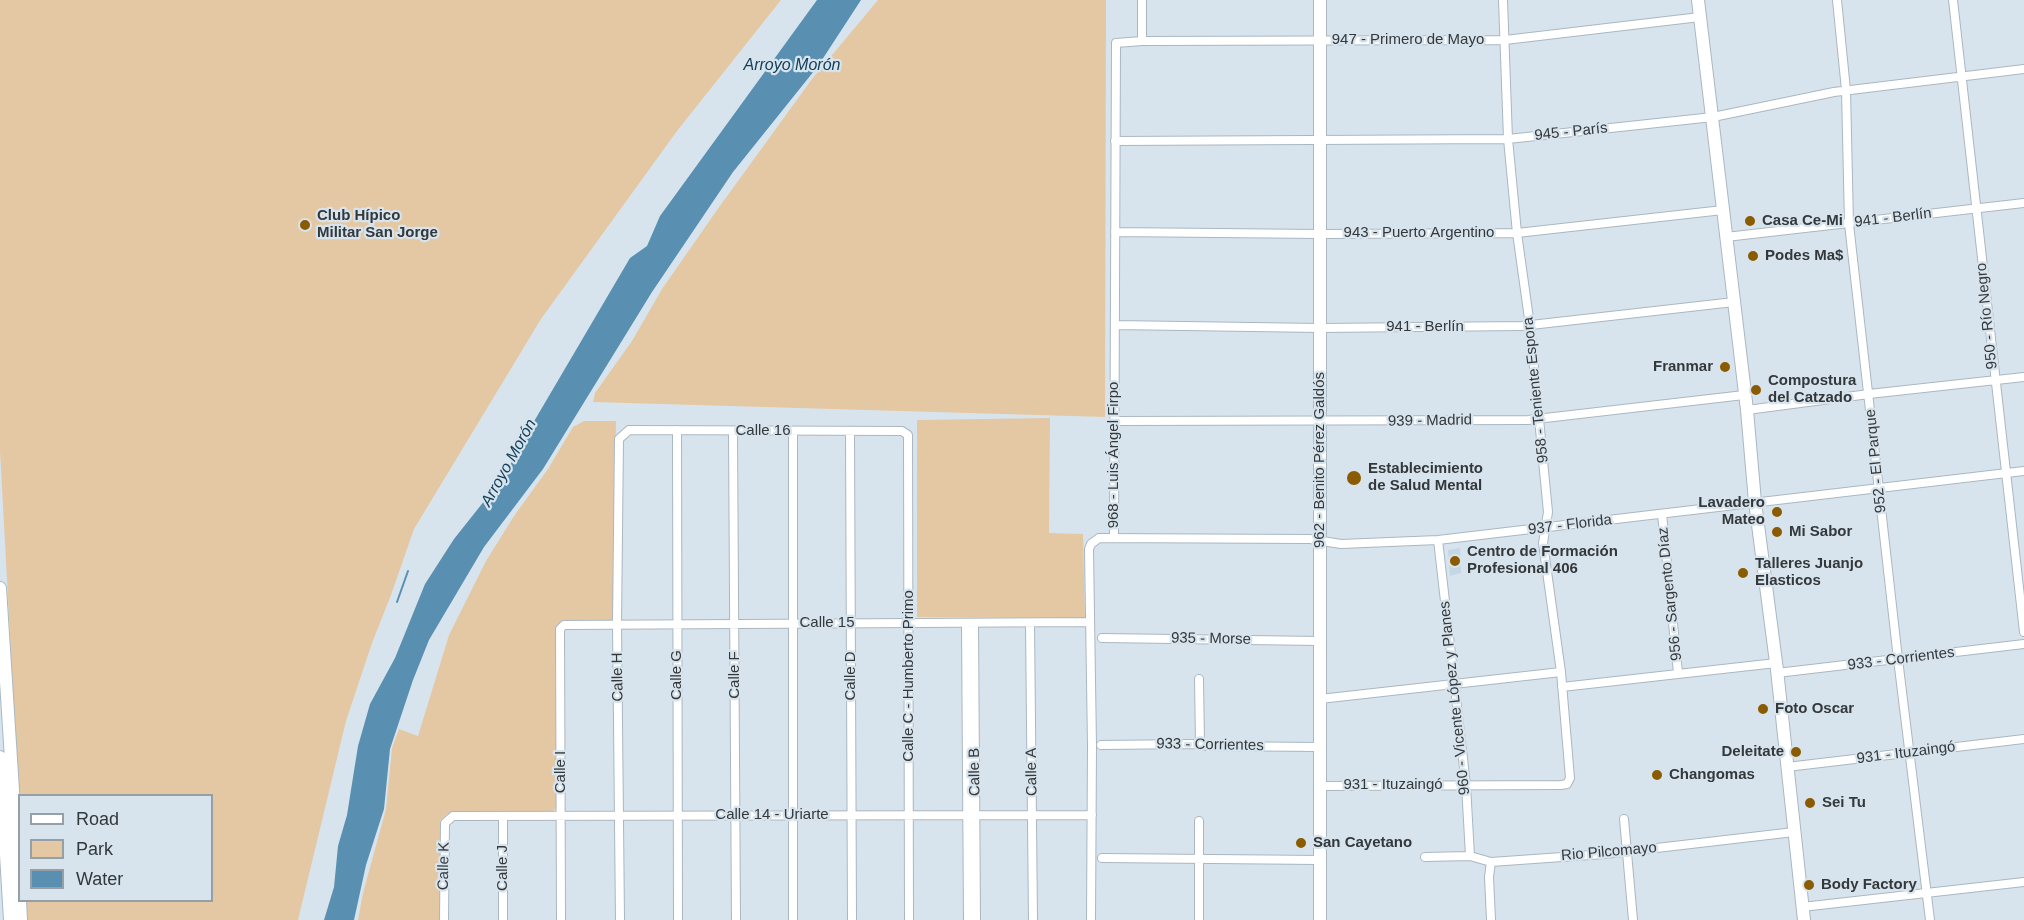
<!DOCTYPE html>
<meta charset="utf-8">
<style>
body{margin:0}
#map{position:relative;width:2024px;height:920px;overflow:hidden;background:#d8e4ed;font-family:Arial,sans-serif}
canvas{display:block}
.legend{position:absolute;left:18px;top:794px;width:195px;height:108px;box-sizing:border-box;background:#d8e4ed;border:2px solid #969fa6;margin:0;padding:8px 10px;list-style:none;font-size:18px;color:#33383b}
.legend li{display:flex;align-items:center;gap:12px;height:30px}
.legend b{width:30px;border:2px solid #969fa6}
</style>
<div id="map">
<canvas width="2024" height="920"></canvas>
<ul class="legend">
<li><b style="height:8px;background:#fff"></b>Road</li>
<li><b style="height:16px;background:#e4c8a3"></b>Park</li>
<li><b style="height:16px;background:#5990b2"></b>Water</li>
</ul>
</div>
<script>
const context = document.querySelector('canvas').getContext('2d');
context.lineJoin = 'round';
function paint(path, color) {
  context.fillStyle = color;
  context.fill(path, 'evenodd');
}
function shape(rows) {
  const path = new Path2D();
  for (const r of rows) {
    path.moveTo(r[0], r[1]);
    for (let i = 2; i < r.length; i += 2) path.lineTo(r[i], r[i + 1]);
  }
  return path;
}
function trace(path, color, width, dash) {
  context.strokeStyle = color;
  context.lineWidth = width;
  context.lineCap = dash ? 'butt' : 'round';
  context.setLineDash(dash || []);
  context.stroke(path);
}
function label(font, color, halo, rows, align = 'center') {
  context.font = font + ' Arial,sans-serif';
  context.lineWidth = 4.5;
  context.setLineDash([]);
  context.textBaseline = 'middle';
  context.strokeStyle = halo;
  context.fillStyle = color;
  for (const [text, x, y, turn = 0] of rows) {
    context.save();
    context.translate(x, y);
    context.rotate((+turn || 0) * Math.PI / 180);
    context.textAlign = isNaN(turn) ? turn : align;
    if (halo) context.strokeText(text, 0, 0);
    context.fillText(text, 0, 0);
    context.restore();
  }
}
paint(shape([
 [1460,548,1461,573,1450,576,1448,550]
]), '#c4d7e4');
paint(shape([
 [0,0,781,0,677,131,541,319,414,529,391,595,372,643,346,721,298,920,26,920,25,901,212,900,212,796,20,796,19,801,0,451],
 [878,0,1106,0,1105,417,593,402,595,393,632,341,662,289,717,210,812,79],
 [1050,418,1049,533,1083,534,1085,618,917,617,917,420],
 [584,421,616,421,613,621,564,621,558,628,556,808,551,813,447,814,440,821,440,920,358,920,363,893,386,809,392,748,399,729,418,736,449,635,486,561,514,516,548,469,573,427]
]), '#e4c8a3');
paint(shape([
 [817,0,861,0,818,66,733,172,652,292,543,469,484,547,429,640,413,680,390,749,384,809,366,865,354,920,324,920,334,887,338,846,347,815,358,746,370,704,395,658,425,584,454,539,508,471,520,440,526,435,630,258,647,246,660,216]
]), '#5990b2');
trace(shape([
 [397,602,408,571]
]), '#5990b2', 2);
const minor = shape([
 [1142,0,1142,41],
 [1837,0,1846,90,1849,224,1898,659,1930,920],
 [1953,0,2024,632],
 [1115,141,1508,139,1713,117,1834,92,2024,69],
 [1115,232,1320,234,1517,233,1723,210],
 [1726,237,2024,203],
 [1115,325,1320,328,1522,326,1734,302],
 [1747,410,1869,394,2024,377],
 [1114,421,1528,420,1744,395],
 [677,430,678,920],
 [733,431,736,920],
 [850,432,852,920],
 [1662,514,1678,673],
 [1114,538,1116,43,1142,41,1505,40,1700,17],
 [1438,540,1466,785,1470,856],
 [966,623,968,920],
 [974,623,976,920],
 [1030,623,1033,920],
 [1102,638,1320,641],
 [1777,673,2024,644],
 [1199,679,1200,745],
 [1562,687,1776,663],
 [1320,699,1561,672],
 [1101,745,1194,744,1207,746,1320,747],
 [1787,767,2024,739],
 [1320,786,1561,785,1567,784,1570,778,1561,672,1543,543,1548,512,1530,326,1517,233,1508,139,1503,0],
 [503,816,503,920],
 [1624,819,1633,920],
 [1425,857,1470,856,1491,862,1605,854,1794,832],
 [1102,858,1320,860],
 [1802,907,2024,882],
 [444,920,445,823,453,816,1092,815],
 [561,920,560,629,564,625,1090,622],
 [620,920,617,624,619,439,629,430,902,431,908,435,909,920],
 [793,920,793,431],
 [1091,920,1092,746,1089,549,1091,544,1099,538,1310,539,1341,544,1438,540,2024,471],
 [1199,920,1199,821],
 [1491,920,1489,877,1491,862]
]);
const secondary = shape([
 [1698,0,1747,410,1755,502,1777,670,1804,920],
 [0,588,20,899],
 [0,757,10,920],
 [20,900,21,920],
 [1320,920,1320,0]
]);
trace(minor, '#abb7c0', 10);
trace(secondary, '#abb7c0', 14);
trace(minor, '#fff', 8);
trace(secondary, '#fff', 12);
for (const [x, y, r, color] of [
 [1750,221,6,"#8a5b00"],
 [305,225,6,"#8a5b00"],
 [1753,256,6,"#8a5b00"],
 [1725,367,6,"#8a5b00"],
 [1756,390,6,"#8a5b00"],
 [1354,478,8,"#8a5b00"],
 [1777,512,6,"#8a5b00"],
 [1777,532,6,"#8a5b00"],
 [1455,561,6,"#8a5b00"],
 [1743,573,6,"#8a5b00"],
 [1763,709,6,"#8a5b00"],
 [1796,752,6,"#8a5b00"],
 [1657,775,6,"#8a5b00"],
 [1810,803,6,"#8a5b00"],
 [1301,843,6,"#8a5b00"],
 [1809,885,6,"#8a5b00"]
]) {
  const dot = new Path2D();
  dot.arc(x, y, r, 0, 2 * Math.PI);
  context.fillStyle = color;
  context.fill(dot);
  trace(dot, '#d8e4ed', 2);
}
label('15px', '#33383b', '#d8e4ed', [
 ["947 - Primero de Mayo",1408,40],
 ["945 - París",1571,132,-6],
 ["941 - Berlín",1893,218,-7],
 ["943 - Puerto Argentino",1419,233],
 ["950 - Río Negro",1987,316,-96],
 ["941 - Berlín",1425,327],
 ["958 - Teniente Espora",1536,390,-96],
 ["939 - Madrid",1430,421,-1],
 ["Calle 16",763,431],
 ["968 - Luis Ángel Firpo",1114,455,-90],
 ["962 - Benito Pérez Galdós",1320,460,-90],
 ["952 - El Parque",1876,461,-96],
 ["937 - Florida",1570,525,-7],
 ["956 - Sargento Díaz",1670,594,-96],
 ["Calle 15",827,623],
 ["935 - Morse",1211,639,1],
 ["933 - Corrientes",1901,659,-7],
 ["Calle G",677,675,-90],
 ["Calle F",735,675,-90],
 ["Calle D",851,676,-90],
 ["Calle C - Humberto Primo",909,676,-90],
 ["Calle H",618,677,-91],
 ["960 - Vicente López y Planes",1455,698,-96],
 ["933 - Corrientes",1210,745,1],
 ["931 - Ituzaingó",1906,753,-7],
 ["Calle I",561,772,-90],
 ["Calle B",975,772,-91],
 ["Calle A",1032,772,-91],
 ["931 - Ituzaingó",1393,785],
 ["Calle 14 - Uriarte",772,815],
 ["Rio Pilcomayo",1609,852,-5],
 ["Calle K",444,866,-89],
 ["Calle J",503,868,-90]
]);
label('bold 15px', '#33383b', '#d8e4ed', [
 ["Club Hípico",317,216],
 ["Militar San Jorge",317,233],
 ["Casa Ce-Mi",1762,221],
 ["Podes Ma$",1765,256],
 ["Franmar",1713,367,"right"],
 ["Compostura",1768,381],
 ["del Catzado",1768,398],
 ["Establecimiento",1368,469],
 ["de Salud Mental",1368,486],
 ["Lavadero",1765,503,"right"],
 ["Mateo",1765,520,"right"],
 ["Mi Sabor",1789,532],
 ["Centro de Formación",1467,552],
 ["Profesional 406",1467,569],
 ["Talleres Juanjo",1755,564],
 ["Elasticos",1755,581],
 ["Foto Oscar",1775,709],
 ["Deleitate",1784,752,"right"],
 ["Changomas",1669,775],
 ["Sei Tu",1822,803],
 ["San Cayetano",1313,843],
 ["Body Factory",1821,885]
], 'left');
label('italic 16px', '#144059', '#d8e4ed', [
 ["Arroyo Morón",792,66],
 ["Arroyo Morón",509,463,-61]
]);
</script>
